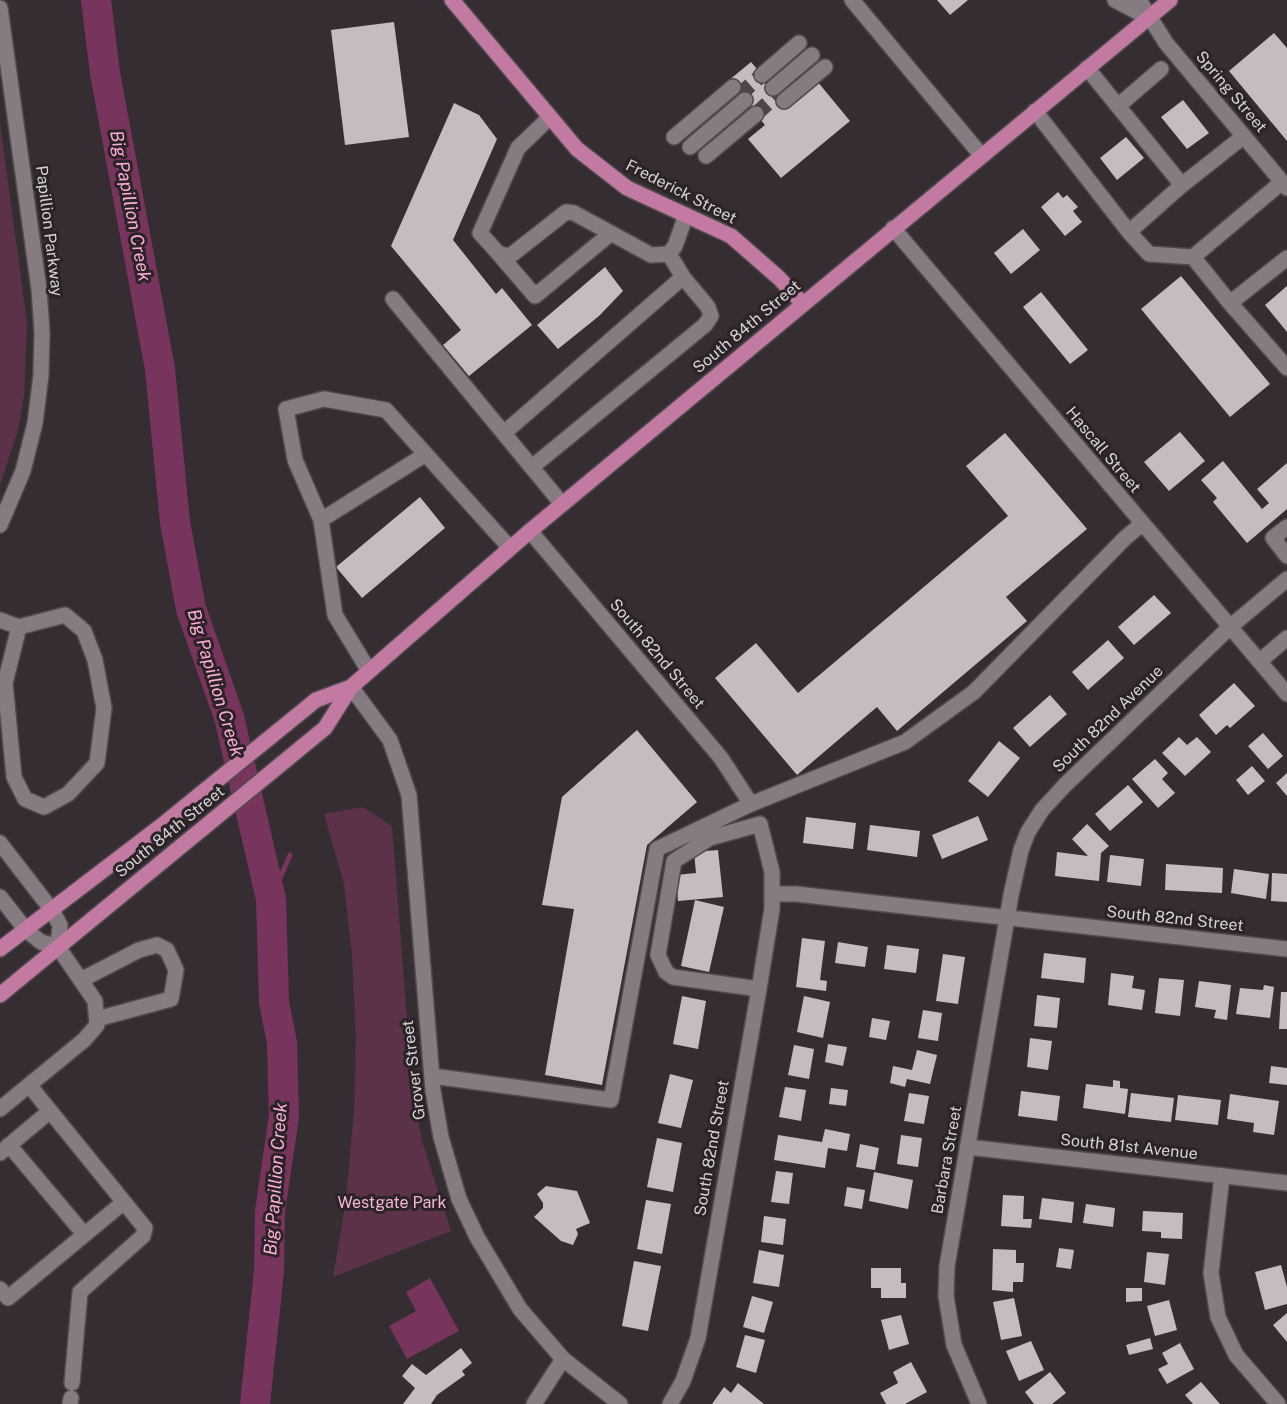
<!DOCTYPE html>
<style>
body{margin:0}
canvas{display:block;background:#352d31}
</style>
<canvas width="1287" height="1404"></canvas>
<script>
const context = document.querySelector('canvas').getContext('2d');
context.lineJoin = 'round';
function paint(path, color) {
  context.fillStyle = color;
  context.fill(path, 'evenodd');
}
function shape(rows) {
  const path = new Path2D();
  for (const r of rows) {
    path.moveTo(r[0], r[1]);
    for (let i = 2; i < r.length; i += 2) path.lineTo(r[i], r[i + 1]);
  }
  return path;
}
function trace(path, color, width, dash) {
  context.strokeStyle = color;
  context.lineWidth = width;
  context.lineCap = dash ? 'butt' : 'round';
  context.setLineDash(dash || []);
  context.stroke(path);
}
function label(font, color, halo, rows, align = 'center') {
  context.font = font + ' "Public Sans",sans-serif';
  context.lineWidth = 6;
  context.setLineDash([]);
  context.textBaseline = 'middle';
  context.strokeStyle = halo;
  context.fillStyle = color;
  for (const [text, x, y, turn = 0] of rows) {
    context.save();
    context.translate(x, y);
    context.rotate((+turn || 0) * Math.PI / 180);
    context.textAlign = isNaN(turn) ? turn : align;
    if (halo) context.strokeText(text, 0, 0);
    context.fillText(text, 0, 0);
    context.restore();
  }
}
paint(shape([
 [0,123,27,323,24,396,18,430,0,485],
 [363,807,392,826,412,1085,422,1141,451,1231,333,1277,346,1201,354,1110,356,1038,352,955,344,884,324,814]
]), '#5c314a');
paint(shape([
 [430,1278,459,1331,407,1359,389,1326,416,1311,406,1292]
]), '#77345c');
trace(shape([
 [271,899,290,855]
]), '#77345c', 5);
trace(shape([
 [96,0,105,73,160,369,175,522,191,609,229,717,271,899,274,1002,282,1043,284,1116,270,1211,269,1271,255,1404]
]), '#77345c', 30);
paint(shape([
 [937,0,968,0,950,15],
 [394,22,409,137,345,145,331,30],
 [1274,33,1287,48,1287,141,1229,71],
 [751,62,788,105,817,81,850,121,781,178,748,139,765,125,728,81],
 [1183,100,1209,133,1187,149,1161,117],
 [454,103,479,115,497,139,453,240,496,294,502,288,532,325,469,376,443,345,461,330,391,246],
 [1126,137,1144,158,1117,180,1100,158],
 [1058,192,1063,198,1067,195,1078,207,1073,211,1082,222,1065,236,1041,207],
 [1023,229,1040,250,1011,274,994,253],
 [605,267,623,291,599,316,558,349,537,325],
 [1181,276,1270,384,1230,417,1141,309],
 [1287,286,1287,332,1265,305],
 [1041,292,1088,350,1070,364,1023,307],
 [1180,432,1205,461,1169,491,1144,462],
 [1005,433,1087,529,1006,597,1027,621,897,731,877,707,797,775,715,678,756,643,798,693,1008,516,966,466],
 [1223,461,1262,509,1269,503,1257,489,1287,463,1287,509,1247,543,1213,502,1217,498,1201,480],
 [420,497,445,528,362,598,336,567],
 [1154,595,1171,613,1134,645,1118,627],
 [1108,640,1124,658,1088,690,1072,672],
 [1234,683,1255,706,1230,728,1227,725,1216,735,1199,715],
 [1050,695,1067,714,1030,747,1013,728],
 [637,730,697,802,647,845,602,1085,545,1075,574,909,542,905,562,797],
 [1263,733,1283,756,1268,769,1248,746],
 [1179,737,1187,745,1197,737,1211,752,1185,776,1162,753],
 [999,741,1020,758,988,797,968,781],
 [1155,759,1168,773,1162,779,1175,793,1158,808,1132,779],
 [1252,766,1265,781,1248,795,1236,780],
 [1287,773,1287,796,1276,783],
 [1128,785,1143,802,1110,831,1095,814],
 [978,816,988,840,942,859,932,835],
 [806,817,856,823,853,849,803,843],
 [1087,824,1109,846,1101,853,1099,881,1055,876,1057,852,1088,856,1072,839],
 [870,825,920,831,917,857,867,850],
 [718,850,723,897,678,901,676,875,696,873,694,852],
 [1110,855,1144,859,1141,886,1107,882],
 [1166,864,1223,868,1222,893,1165,890],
 [1234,869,1269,874,1266,899,1231,893],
 [1272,873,1287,874,1287,902,1271,901],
 [695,900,724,907,709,972,681,966],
 [802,938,825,941,820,980,827,981,826,991,796,987],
 [838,942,868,947,865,967,835,963],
 [887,945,919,949,916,973,884,969],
 [1044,953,1086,958,1084,983,1041,978],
 [943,954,965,957,958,1004,936,1001],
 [1111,973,1134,976,1132,988,1145,990,1142,1010,1108,1005],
 [1159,978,1184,980,1180,1016,1155,1013],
 [1199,981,1231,985,1227,1020,1214,1018,1216,1010,1195,1007],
 [1264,985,1274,987,1270,1018,1236,1014,1240,988,1263,990],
 [1281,992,1287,992,1287,1029,1279,1029],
 [1037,995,1060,998,1057,1028,1034,1026],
 [682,996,706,1001,698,1049,673,1044],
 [804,996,830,1002,823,1038,797,1032],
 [923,1010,942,1013,938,1041,918,1038],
 [872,1018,890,1021,886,1040,869,1037],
 [1030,1038,1052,1041,1048,1070,1027,1067],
 [828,1044,847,1047,843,1066,825,1062],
 [794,1045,814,1049,809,1079,788,1075],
 [917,1050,937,1055,930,1084,907,1079,905,1087,890,1083,893,1066,912,1070],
 [1271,1066,1287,1068,1287,1085,1269,1083],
 [670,1074,693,1080,681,1128,658,1123],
 [1113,1080,1120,1081,1120,1088,1128,1089,1125,1114,1083,1108,1086,1084,1113,1087],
 [785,1087,806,1090,801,1121,779,1117],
 [831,1088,848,1090,846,1106,829,1104],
 [1021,1091,1060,1096,1057,1121,1018,1116],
 [909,1093,929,1096,924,1124,904,1121],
 [1131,1093,1174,1098,1171,1122,1128,1117],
 [1230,1094,1279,1101,1274,1135,1253,1132,1254,1123,1227,1119],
 [1178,1095,1221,1100,1218,1125,1175,1120],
 [825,1129,850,1134,847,1151,828,1148,825,1168,774,1160,778,1135,822,1142],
 [901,1135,922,1138,918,1167,897,1164],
 [657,1138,682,1143,673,1192,647,1187],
 [860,1144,879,1148,875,1170,856,1167],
 [776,1171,793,1173,789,1204,771,1202],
 [874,1172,913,1180,908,1209,869,1201],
 [546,1186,577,1191,590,1223,576,1229,578,1234,573,1245,561,1241,534,1217,543,1208,543,1203,537,1194],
 [847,1187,865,1190,862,1209,844,1206],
 [1003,1195,1024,1196,1023,1219,1032,1219,1031,1228,1001,1226],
 [1042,1198,1074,1202,1072,1223,1039,1219],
 [646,1200,671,1204,662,1254,637,1249],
 [1086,1204,1115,1208,1113,1227,1083,1223],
 [1143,1211,1183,1213,1182,1239,1161,1238,1161,1232,1142,1231],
 [764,1216,786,1219,783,1245,761,1242],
 [1059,1248,1074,1250,1071,1269,1056,1267],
 [993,1249,1016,1250,1016,1263,1024,1263,1023,1282,1013,1282,1013,1292,992,1290],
 [759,1250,784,1255,779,1287,753,1283],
 [1147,1252,1169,1254,1165,1285,1144,1282],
 [634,1261,661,1266,648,1331,622,1326],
 [1281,1265,1287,1287,1287,1304,1265,1310,1255,1272],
 [871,1268,901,1268,901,1283,906,1283,906,1298,881,1298,881,1288,871,1288],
 [1126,1288,1142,1288,1142,1301,1126,1302],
 [752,1296,773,1302,764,1333,743,1327],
 [1014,1298,1022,1336,1001,1340,993,1302],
 [1169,1300,1177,1330,1155,1336,1147,1306],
 [1287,1313,1287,1342,1273,1325],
 [901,1315,909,1344,889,1350,881,1320],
 [745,1335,765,1340,756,1373,736,1367],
 [1150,1338,1153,1349,1129,1355,1126,1345],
 [1031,1341,1044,1370,1019,1381,1006,1351],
 [1180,1343,1194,1369,1167,1384,1158,1369,1168,1364,1162,1353],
 [461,1348,472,1363,462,1371,465,1375,437,1395,431,1404,403,1404,415,1388,402,1376,412,1364,426,1375],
 [911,1362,927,1392,905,1404,886,1404,880,1393,898,1383,893,1372],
 [1050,1372,1066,1393,1052,1404,1034,1404,1025,1392],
 [1201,1382,1220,1404,1193,1404,1185,1395],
 [738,1383,764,1404,712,1404,724,1387,731,1393]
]), '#c6bbc1');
trace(shape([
 [739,95,762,75],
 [756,114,778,94]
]), '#4d4649', 15, [15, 8]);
const minor = shape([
 [852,0,981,155],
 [1115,0,1149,18],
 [1139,0,1166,43,1287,188],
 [0,8,39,289,42,332,41,375,35,423,23,471,0,525],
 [1087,68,1182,185,1244,136],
 [762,75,799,43],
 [773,88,812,55],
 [784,101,825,67],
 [1118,106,1161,69],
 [1035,111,1129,232,1182,185],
 [549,118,518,148,480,233,499,254,510,256,566,212,574,213,651,255,669,254,675,246,686,215],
 [674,137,733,87],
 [690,147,745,100],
 [706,156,756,114],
 [893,228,1287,694],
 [1129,232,1149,254,1193,257,1282,182],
 [499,254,535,296,610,234],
 [1193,257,1230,303,1287,258],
 [393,299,562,504],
 [1230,303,1287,368],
 [504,433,683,277,669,254],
 [532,467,705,325,711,316,708,307,683,277],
 [321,520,426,454],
 [1287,527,1273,538,1287,556],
 [530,531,721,758,751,804],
 [0,620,19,627,65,615,84,631,95,660,104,708,97,763,68,794,44,807,25,799,14,777,5,683,19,627],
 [1260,661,1287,638],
 [369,671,335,615,321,520,295,460,286,409,324,399,386,410,510,548],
 [351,687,390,740,409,795,433,1091,441,1137,459,1199,477,1237,520,1309,563,1359,620,1404],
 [0,843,51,909,60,925,58,947],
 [772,894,796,894,1287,949],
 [0,897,26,930,41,942,58,947],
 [81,980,139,950,157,945,167,950,176,970,171,999,97,1019],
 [432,1076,611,1100,657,849,751,804,905,742,974,692,1125,538,1142,524],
 [29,1085,145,1228,143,1236,80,1292,72,1383],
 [0,1109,84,1040,97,1025,95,1001,58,947],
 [9,1145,84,1234],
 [967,1147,1287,1183],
 [0,1153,50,1111],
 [1222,1176,1211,1273,1218,1317,1236,1355,1278,1404],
 [0,1289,8,1298,124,1202],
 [70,1404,71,1398],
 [534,1404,563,1359],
 [670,1404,683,1381,698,1338,759,989,772,909,772,872,760,824,710,838,674,861,658,955,666,972,673,977,759,989],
 [979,1404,954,1345,946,1296,947,1266,1011,895,1021,850,1028,832,1042,810,1065,785,1230,627,1287,579]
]);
const major = shape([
 [452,0,577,149,627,188,731,236,779,278,803,304],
 [0,949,161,826,316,700,351,687],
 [0,995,325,728,351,687,530,531,1170,0]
]);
trace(minor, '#504a4d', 18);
trace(major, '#504a4d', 18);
trace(minor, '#857b80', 15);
trace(major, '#c27aa3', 15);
label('16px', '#d7d2d4', '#2b2327', [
 ["Spring Street",1231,92,50],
 ["Frederick Street",681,192,27],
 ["Papillion Parkway",49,231,83],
 ["South 84th Street",747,327,-40],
 ["Hascall Street",1103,450,50],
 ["South 82nd Street",657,654,50],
 ["South 82nd Avenue",1108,719,-44],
 ["South 84th Street",170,832,-39],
 ["South 82nd Street",1175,919,6],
 ["Grover Street",414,1070,-97],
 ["South 81st Avenue",1129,1147,6],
 ["South 82nd Street",712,1148,-80],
 ["Barbara Street",947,1160,-80]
]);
label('16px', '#f4b7d8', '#2b2327', [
 ["Westgate Park",392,1203]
]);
label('italic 18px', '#feadd9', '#2b2327', [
 ["Big Papillion Creek",130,206,79],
 ["Big Papillion Creek",215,683,73],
 ["Big Papillion Creek",276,1179,-86]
]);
</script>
